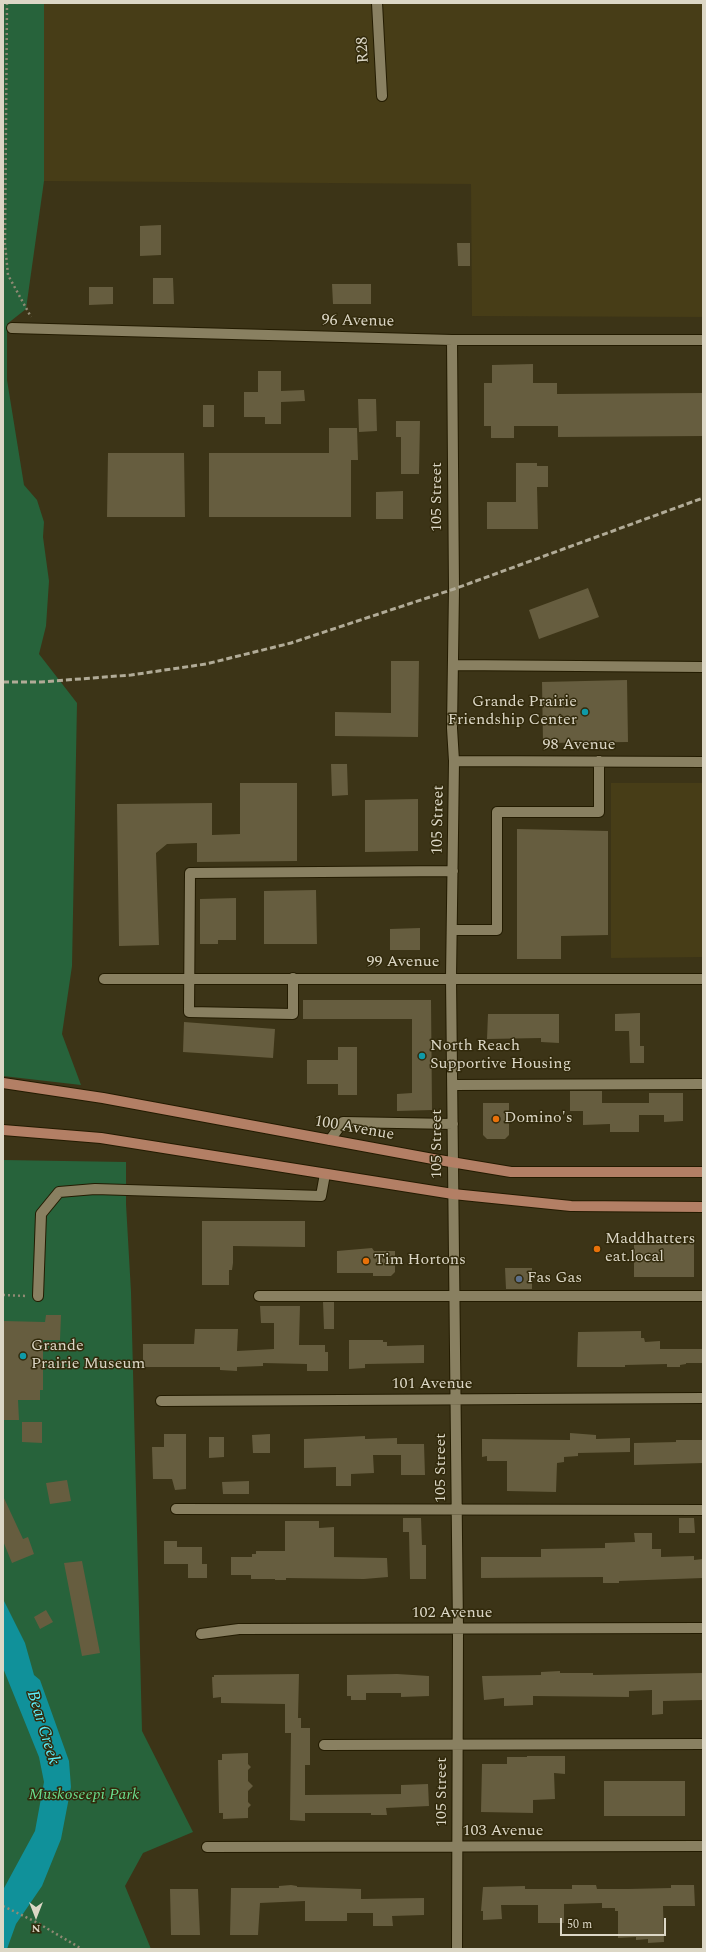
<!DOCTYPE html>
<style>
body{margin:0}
#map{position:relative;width:706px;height:1952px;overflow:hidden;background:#3c3417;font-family:Spectral,serif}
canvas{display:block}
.frame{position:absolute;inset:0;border:4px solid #dcd7c6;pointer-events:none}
.north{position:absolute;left:16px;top:1896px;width:40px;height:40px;-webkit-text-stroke:3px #322a0c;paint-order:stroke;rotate:180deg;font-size:11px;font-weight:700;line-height:16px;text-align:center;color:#dcd7c6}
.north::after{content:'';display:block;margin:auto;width:14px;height:18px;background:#dcd7c6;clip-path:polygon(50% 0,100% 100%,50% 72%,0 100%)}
.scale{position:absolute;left:560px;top:1918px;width:106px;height:18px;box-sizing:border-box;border:2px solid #dcd7c6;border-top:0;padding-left:5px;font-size:12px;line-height:14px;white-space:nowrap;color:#dcd7c6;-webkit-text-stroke:3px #322a0c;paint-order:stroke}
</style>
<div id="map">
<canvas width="706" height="1952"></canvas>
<div class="frame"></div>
<div class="north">N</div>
<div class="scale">50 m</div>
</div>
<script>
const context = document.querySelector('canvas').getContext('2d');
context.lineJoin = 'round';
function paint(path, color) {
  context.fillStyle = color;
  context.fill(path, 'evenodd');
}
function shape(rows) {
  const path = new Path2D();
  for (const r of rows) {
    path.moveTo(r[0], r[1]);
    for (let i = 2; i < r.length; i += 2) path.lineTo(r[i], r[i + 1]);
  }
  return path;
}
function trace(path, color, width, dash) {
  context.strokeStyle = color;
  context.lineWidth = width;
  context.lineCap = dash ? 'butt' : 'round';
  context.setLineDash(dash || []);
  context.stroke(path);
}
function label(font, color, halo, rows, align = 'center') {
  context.font = font + ' Spectral,serif';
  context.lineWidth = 3;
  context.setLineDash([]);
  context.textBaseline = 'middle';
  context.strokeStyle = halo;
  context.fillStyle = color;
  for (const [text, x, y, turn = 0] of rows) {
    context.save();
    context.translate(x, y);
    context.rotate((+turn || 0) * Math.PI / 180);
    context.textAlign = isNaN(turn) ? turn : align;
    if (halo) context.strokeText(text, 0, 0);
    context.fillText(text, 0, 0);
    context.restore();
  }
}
paint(shape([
 [44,3,703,3,703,317,472,316,471,184,44,181],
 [611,783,703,783,703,957,611,958]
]), '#473d17');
paint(shape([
 [3,3,44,3,44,181,26,309,7,324,7,380,24,485,37,500,44,522,43,537,49,581,46,626,39,654,77,703,72,966,62,1034,81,1085,3,1076],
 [3,1160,126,1162,126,1204,131,1292,142,1731,193,1832,143,1853,125,1886,151,1949,3,1949]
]), '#27633b');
paint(shape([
 [3,1599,25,1643,34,1675,40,1680,69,1761,71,1787,61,1839,42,1886,16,1924,7,1949,3,1949,3,1890,35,1831,44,1782,39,1757,3,1668]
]), '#10919a');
paint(shape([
 [161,225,161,255,140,256,140,226],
 [457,243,470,243,470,266,458,266],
 [153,278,173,278,174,304,153,304],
 [332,284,371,284,371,304,333,304],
 [89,287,113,287,113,304,89,305],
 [533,364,533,383,557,383,557,394,703,393,703,436,558,437,558,426,514,426,514,438,491,438,491,426,484,426,484,383,492,383,492,365],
 [258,371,281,371,281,391,304,390,305,401,281,402,281,424,265,424,265,417,244,417,244,392,258,392],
 [358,399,376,399,377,431,359,432],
 [203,405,214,405,214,427,203,427],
 [396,421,420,421,419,474,401,474,401,437,396,437],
 [329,428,357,428,358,460,351,460,351,517,209,517,209,453,329,453],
 [108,453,184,453,185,517,107,517],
 [516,463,537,463,537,466,548,466,548,487,537,487,538,529,487,529,487,502,516,502],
 [403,491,403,519,376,519,376,492],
 [588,588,599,617,539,639,529,610],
 [391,661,419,661,418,737,335,736,335,712,391,713],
 [627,680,628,742,543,743,542,682],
 [331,764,347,764,348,795,332,796],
 [240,783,297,783,297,861,197,862,197,843,167,844,156,853,159,945,119,946,117,804,212,803,212,835,240,834],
 [418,799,418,851,365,852,365,800],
 [517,829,608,831,608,935,561,936,561,959,517,959],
 [316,890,317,944,264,944,264,891],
 [236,898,236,940,218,940,218,944,200,944,200,899],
 [420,928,420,950,390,950,390,929],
 [303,1000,431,1000,432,1110,397,1111,397,1094,412,1093,412,1019,303,1019],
 [640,1013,640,1046,644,1046,644,1063,630,1063,629,1031,615,1031,615,1014],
 [488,1014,559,1014,559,1043,541,1042,541,1038,487,1039],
 [184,1022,275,1029,273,1058,183,1052],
 [338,1047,357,1047,357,1095,338,1095,338,1084,307,1084,307,1060,338,1060],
 [570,1091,602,1091,602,1103,649,1103,649,1093,683,1093,683,1121,664,1122,664,1115,639,1115,639,1132,610,1132,610,1124,583,1125,583,1111,570,1111],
 [483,1103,509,1103,509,1135,505,1139,487,1139,483,1135],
 [202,1221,305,1221,305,1247,233,1246,233,1263,232,1270,229,1270,229,1285,202,1285],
 [694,1244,694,1277,634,1277,634,1245],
 [372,1248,374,1251,395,1251,395,1272,391,1276,373,1276,373,1273,337,1273,337,1251],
 [505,1268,532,1268,532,1289,506,1289],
 [323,1302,334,1302,334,1329,324,1329],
 [260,1306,300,1306,299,1345,325,1345,325,1352,328,1352,328,1371,307,1371,307,1364,263,1363,263,1366,237,1367,237,1371,220,1370,220,1367,143,1367,143,1344,194,1344,195,1329,238,1329,237,1351,274,1349,274,1323,261,1323],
 [46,1315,61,1315,60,1340,43,1340,43,1390,40,1390,40,1400,18,1400,19,1420,3,1420,3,1321,45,1322],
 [641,1331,641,1338,644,1338,645,1342,660,1341,660,1349,703,1349,703,1363,686,1363,686,1364,680,1365,680,1367,667,1367,667,1364,625,1365,625,1367,577,1367,578,1332],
 [349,1340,383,1340,383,1342,387,1342,387,1346,424,1345,424,1363,365,1364,365,1368,349,1369],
 [22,1422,42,1422,42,1443,22,1442],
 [570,1433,596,1435,596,1439,630,1438,630,1452,578,1453,578,1456,564,1457,564,1462,557,1463,556,1492,507,1491,507,1461,487,1461,487,1456,482,1457,482,1439,570,1440],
 [164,1434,186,1434,186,1489,175,1490,172,1479,153,1479,152,1447,164,1447],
 [270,1434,270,1453,253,1453,252,1435],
 [365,1436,365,1439,397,1438,397,1444,424,1444,425,1475,401,1475,401,1455,373,1455,374,1473,351,1474,351,1486,336,1486,336,1467,304,1468,304,1439],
 [209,1437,224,1437,224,1457,209,1458],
 [676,1440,703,1440,703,1463,634,1465,634,1443,676,1442],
 [67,1480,71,1501,50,1504,46,1483],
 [249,1481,249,1494,223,1494,222,1482],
 [3,1496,23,1539,28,1537,34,1554,12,1563,3,1541],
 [403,1518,421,1518,422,1545,426,1545,426,1579,410,1579,409,1532,403,1532],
 [679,1518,694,1518,695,1533,679,1533],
 [285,1521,319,1521,319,1528,334,1527,334,1557,387,1558,388,1577,364,1579,286,1578,286,1580,275,1580,275,1579,251,1579,251,1575,231,1575,231,1557,252,1557,252,1554,256,1554,256,1551,285,1551],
 [634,1533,652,1533,652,1549,661,1549,661,1557,694,1556,694,1560,703,1559,703,1578,619,1581,619,1583,603,1583,603,1577,481,1578,481,1557,541,1557,541,1549,605,1548,605,1543,635,1542],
 [164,1541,177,1541,177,1547,202,1547,202,1564,207,1564,207,1578,188,1578,188,1564,164,1564],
 [82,1561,100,1653,82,1656,64,1563],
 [46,1610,53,1622,40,1629,34,1617],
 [560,1671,560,1673,593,1673,593,1675,703,1673,703,1700,663,1701,663,1714,652,1715,652,1690,629,1691,629,1697,533,1696,533,1705,504,1706,504,1698,484,1700,482,1676,541,1675,541,1672],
 [299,1674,298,1718,301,1718,301,1728,310,1728,310,1765,305,1765,305,1795,401,1794,401,1785,428,1784,429,1806,386,1808,387,1815,371,1815,371,1813,305,1813,305,1821,290,1820,291,1733,285,1733,285,1704,221,1703,221,1697,213,1698,212,1677,214,1677,214,1675],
 [397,1674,429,1676,429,1696,401,1697,401,1693,366,1693,366,1700,351,1700,351,1696,347,1696,347,1675],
 [248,1753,248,1764,251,1767,248,1770,248,1781,253,1786,248,1791,248,1802,251,1805,248,1808,248,1818,223,1819,223,1813,219,1813,218,1760,222,1760,222,1754],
 [527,1756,565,1756,565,1774,554,1773,555,1799,533,1800,533,1813,481,1812,482,1764,507,1764,507,1757,527,1757],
 [604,1781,685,1781,685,1816,604,1816],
 [291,1885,297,1886,297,1887,361,1889,361,1899,424,1898,424,1915,392,1916,393,1926,373,1926,373,1913,347,1913,347,1921,305,1921,305,1901,260,1903,258,1935,230,1935,231,1888,279,1888,279,1886],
 [572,1885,596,1885,597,1889,628,1889,671,1888,671,1885,694,1885,695,1906,663,1906,664,1942,648,1943,648,1939,636,1940,636,1937,618,1938,618,1911,615,1911,615,1908,602,1908,602,1903,564,1904,564,1923,538,1923,538,1905,501,1905,502,1919,483,1920,483,1911,481,1911,483,1887,525,1886,525,1889,572,1889],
 [170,1889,198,1889,200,1935,171,1935]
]), '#665d3f');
const minor = shape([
 [377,3,382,96],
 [12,328,452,340,703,340],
 [452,340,454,589,452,728,454,761,451,978,458,1629,457,1949],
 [453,665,703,667],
 [454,761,703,762],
 [452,930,497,930,497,812,599,812,599,761],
 [293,978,293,1014,189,1012,190,873,453,871],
 [104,979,703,979],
 [453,1085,703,1084],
 [330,1140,343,1122,453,1124],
 [38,1296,41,1214,59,1192,95,1189,321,1196,325,1174],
 [259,1296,703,1296],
 [161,1401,703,1398],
 [176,1509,703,1510],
 [201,1634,239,1629,703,1628],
 [324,1745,703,1744],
 [207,1847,703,1846]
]);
const major = shape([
 [3,1083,103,1098,433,1159,511,1172,703,1172],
 [3,1130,101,1138,453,1194,571,1206,703,1207]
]);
trace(minor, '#231b00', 12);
trace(major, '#231b00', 12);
trace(shape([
 [7,3,5,244,8,275,31,317],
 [3,1295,27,1296],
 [3,1906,36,1922,82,1949]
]), '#918a74', 2.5, [2, 3]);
trace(minor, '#898061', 10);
trace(major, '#b37f65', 10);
trace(shape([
 [3,682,41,682,131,675,206,664,291,643,454,589,703,498]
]), '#b1ab97', 3, [6, 3]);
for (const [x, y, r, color] of [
 [585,712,4,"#0f9aa8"],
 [422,1056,4,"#0f9aa8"],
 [496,1119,4,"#e8710a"],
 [597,1249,4,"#e8710a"],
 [366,1261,4,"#e8710a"],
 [519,1279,4,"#5c6f8a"],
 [23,1356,4,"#0f9aa8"]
]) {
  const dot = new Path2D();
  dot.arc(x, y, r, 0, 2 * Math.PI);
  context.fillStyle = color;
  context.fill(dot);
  trace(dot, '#322a0c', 1.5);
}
label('16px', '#dcd7c6', '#322a0c', [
 ["R28",364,50,-93],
 ["96 Avenue",358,322,1],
 ["105 Street",438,497,-90],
 ["98 Avenue",579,746],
 ["105 Street",439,820,-89],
 ["99 Avenue",403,963],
 ["100 Avenue",354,1129,10],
 ["105 Street",438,1144,-90],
 ["101 Avenue",432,1385],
 ["105 Street",442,1468,-90],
 ["102 Avenue",452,1614],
 ["105 Street",443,1792,-90],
 ["103 Avenue",503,1832]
]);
label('16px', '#dcd7c6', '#322a0c', [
 ["Grande Prairie",577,703,"right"],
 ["Friendship Center",577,721,"right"],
 ["North Reach",430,1047],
 ["Supportive Housing",430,1065],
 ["Domino's",504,1119],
 ["Maddhatters",605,1240],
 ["eat.local",605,1258],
 ["Tim Hortons",374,1261],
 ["Fas Gas",527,1279],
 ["Grande",31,1347],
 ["Prairie Museum",31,1365]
], 'left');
label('italic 16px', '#69dd8d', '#322a0c', [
 ["Muskoseepi Park",84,1796]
]);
label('italic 17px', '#5eeffb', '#322a0c', [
 ["Bear Creek",42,1728,73]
]);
</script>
